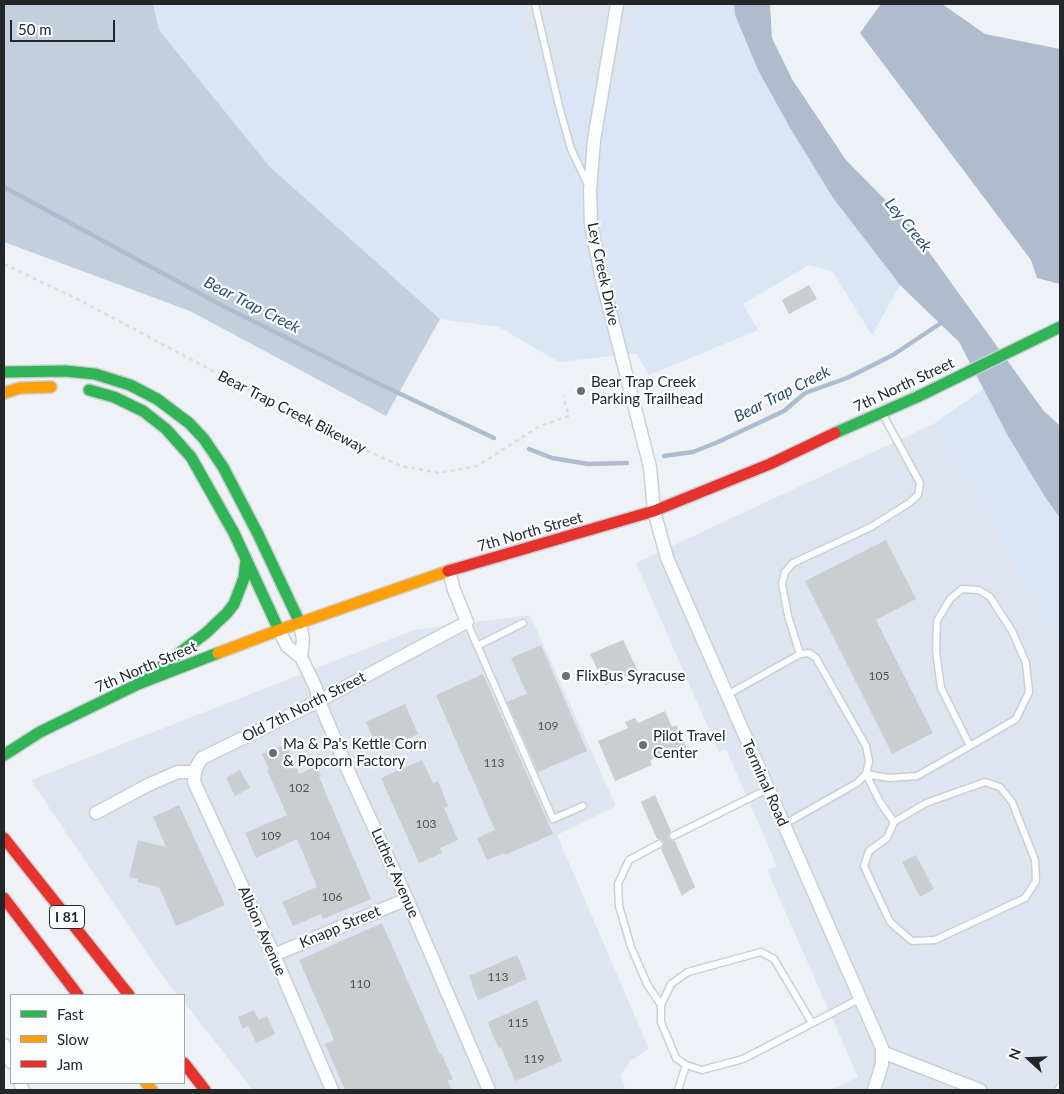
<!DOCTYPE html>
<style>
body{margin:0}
#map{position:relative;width:1064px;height:1094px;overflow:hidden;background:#eef1f6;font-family:Lato,sans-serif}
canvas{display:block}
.frame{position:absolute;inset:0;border:5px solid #24272a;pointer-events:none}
.legend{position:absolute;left:10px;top:994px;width:175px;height:90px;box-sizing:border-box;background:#fcfdff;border:1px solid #a6a7aa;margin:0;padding:6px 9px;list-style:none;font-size:15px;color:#24272a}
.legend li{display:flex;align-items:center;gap:10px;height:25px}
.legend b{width:25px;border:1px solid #a6a7aa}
.north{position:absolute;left:1004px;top:1034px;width:50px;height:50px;-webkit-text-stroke:4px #fcfdff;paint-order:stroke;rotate:290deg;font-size:14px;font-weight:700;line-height:20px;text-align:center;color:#24272a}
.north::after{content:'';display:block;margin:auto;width:18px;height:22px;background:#24272a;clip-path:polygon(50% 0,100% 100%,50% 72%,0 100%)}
.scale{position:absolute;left:10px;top:20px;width:105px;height:22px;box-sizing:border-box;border:2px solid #24272a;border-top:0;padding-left:6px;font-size:15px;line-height:18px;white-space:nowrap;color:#24272a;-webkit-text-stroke:4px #fcfdff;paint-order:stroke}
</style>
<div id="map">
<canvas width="1064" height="1094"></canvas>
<div class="frame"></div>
<ul class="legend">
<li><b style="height:6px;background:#30b455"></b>Fast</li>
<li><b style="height:6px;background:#ff9f0a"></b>Slow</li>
<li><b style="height:6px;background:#e5322d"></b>Jam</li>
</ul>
<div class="north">N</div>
<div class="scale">50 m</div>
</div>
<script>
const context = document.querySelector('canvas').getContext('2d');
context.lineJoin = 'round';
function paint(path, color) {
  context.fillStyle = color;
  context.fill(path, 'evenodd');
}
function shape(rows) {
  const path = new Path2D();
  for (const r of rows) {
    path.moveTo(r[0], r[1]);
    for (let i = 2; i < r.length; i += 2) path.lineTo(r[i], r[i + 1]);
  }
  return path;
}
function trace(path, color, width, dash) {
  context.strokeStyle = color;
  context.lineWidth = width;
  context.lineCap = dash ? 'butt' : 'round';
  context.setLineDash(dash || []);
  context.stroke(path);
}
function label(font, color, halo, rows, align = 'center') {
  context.font = font + ' Lato,sans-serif';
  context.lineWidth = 4.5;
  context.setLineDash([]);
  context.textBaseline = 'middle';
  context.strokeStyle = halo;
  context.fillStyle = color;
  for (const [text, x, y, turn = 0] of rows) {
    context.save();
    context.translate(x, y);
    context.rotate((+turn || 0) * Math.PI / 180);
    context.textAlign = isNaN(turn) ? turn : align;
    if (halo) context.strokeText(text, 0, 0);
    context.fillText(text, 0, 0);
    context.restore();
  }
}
paint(shape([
 [519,4,635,4,620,86,531,69],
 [935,423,1060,644,1060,1090,830,1090,858,1077,767,870,777,866,726,749,719,752,636,563],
 [530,615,616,806,557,835,649,1049,630,1061,620,1076,626,1090,253,1090,184,1002,184,995,178,995,159,971,31,780,414,630]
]), '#dee5f0');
paint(shape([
 [153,4,519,4,531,69,620,86,635,4,734,4,735,15,758,70,833,198,900,285,872,335,833,272,809,265,743,304,758,330,649,375,636,353,559,362,499,327,440,319,270,167,159,30],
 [993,382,1047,500,1060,518,1060,644,935,423]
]), '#dae5f5');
paint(shape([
 [4,4,153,4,159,30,270,167,440,319,386,416,190,311,4,242]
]), '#c3cede');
paint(shape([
 [734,4,770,4,772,38,792,79,846,160,908,223,1043,410,1060,426,1060,518,1047,500,1008,436,959,342,900,285,833,198,789,126,758,70,735,15],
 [881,4,942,4,985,34,1060,49,1060,284,1037,278,1031,260,860,33]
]), '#aebcce');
trace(shape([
 [4,187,221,305,375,382,494,438],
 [529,449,552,458,588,464,627,463],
 [664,456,693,452,718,442,784,411,805,393,847,378,893,355,944,321]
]), '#aebcce', 4.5);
paint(shape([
 [809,285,817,299,789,314,782,300],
 [886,540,916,599,876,620,933,733,892,754,805,581],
 [623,640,638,671,605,685,590,654],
 [541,645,587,751,538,772,507,702,527,694,511,658],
 [483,674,553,834,505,855,505,853,487,860,477,838,495,830,436,695],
 [405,704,418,734,379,752,366,722],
 [665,711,672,727,677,725,687,749,672,755,670,751,650,760,652,765,615,781,598,741,628,728,625,722,635,718,638,723],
 [286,744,299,774,316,766,321,776,319,777,371,899,323,919,321,914,293,926,282,902,317,887,297,839,256,858,245,833,287,815,267,770,269,769,262,754],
 [422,760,433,783,438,781,448,806,444,808,458,840,440,848,442,853,419,863,381,778],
 [240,770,250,788,235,796,226,778],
 [655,795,671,831,669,834,668,838,671,840,675,841,695,887,682,896,661,849,663,846,664,842,661,840,657,839,641,802],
 [179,805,225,905,176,926,159,887,137,882,138,879,129,877,138,840,166,847,153,817],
 [916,855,934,889,920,897,902,862],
 [382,923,440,1054,441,1053,453,1079,448,1081,452,1090,345,1090,325,1044,334,1040,299,960],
 [517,955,527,979,478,1000,469,976],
 [537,1000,562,1061,515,1081,501,1047,499,1048,493,1036,488,1022],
 [254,1010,259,1020,267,1016,275,1034,256,1043,248,1026,243,1029,238,1017]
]), '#cbced1');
const lane = shape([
 [535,4,559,106,571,149,588,185],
 [467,622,553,819,583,806],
 [477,646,523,623],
 [800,654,788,616,782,584,785,572,793,563,871,527,909,503,918,495,920,483,882,413],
 [727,695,800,654,809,653,816,658,866,746,869,761,866,774,857,783,783,825],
 [866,774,880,802,894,822,887,838,869,851,864,866,890,922,912,941,935,940,1025,898,1036,881,1035,860,1012,802,1000,787,985,782,926,803,894,822],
 [866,774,889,778,917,776,970,746,1016,719,1029,692,1026,663,1012,631,990,597,979,590,962,589,950,599,937,621,936,651,941,688,970,746],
 [673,836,768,789],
 [659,844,629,860,618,884,619,906,631,947,647,984,661,1005],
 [812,1023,774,959,761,952,688,972,671,984,661,1005,661,1022,676,1058,686,1065,702,1070,743,1059,861,998],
 [678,1090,686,1065],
 [1058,1090,1060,1087]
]);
const street = shape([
 [617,4,594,140,590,191,591,224,602,280,650,467,654,511,667,558,882,1048,882,1064,874,1090],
 [300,623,303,640,301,657],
 [279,630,287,646,301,657,316,688,319,701,350,775,407,899,489,1090],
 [96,813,148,785,178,772,195,772],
 [274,955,407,899],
 [4,1045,11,1062],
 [882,1052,980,1090],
 [20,1083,23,1090],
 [332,1090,274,955,194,782,195,772,197,766,202,758,319,701,467,622,454,590,449,571]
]);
const fast = shape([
 [4,372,65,371,95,374,130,385,157,399,189,423,204,439,223,467,258,534,300,623],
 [89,390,114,397,143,411,166,429,191,457,234,533,279,630],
 [835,433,917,397,1060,327],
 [138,684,206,633,227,613,234,604,244,578,246,559],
 [4,755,40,732,138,684,218,653]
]);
const slow = shape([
 [4,393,20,388,51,387],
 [218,653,279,630,448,571],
 [146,1083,152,1090]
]);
const jam = shape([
 [448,571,654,511,770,464,835,433],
 [4,838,129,995],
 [4,898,78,995],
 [184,1063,205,1090]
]);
trace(lane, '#cccfd2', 9);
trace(street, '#cccfd2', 15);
trace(fast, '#cccfd2', 14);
trace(slow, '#cccfd2', 14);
trace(jam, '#cccfd2', 14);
trace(shape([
 [4,264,81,301,345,441,401,466,439,473,477,466,540,426,569,416,563,396]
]), '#dddddf', 2.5, [4, 4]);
trace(lane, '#fcfdfe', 6);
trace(street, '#fcfdfe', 12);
trace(fast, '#30b455', 11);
trace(slow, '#ff9f0a', 11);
trace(jam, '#e5322d', 11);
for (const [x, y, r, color] of [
 [581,391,5,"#6b6e71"],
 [566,676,5,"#6b6e71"],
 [643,745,5,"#6b6e71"],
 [273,753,5,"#6b6e71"]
]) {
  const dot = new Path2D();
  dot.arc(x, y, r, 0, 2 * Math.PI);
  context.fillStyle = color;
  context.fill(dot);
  trace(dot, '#fcfdff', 2);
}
label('12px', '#4e5154', null, [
 ["105",879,676],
 ["109",548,726],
 ["113",494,763],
 ["102",299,788],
 ["103",426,824],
 ["109",271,836],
 ["104",320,836],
 ["106",332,897],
 ["113",498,977],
 ["110",360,984],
 ["115",518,1023],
 ["119",534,1059]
]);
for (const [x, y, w] of [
 [67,917,35]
]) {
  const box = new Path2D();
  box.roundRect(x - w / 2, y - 11.5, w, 23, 4);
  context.fillStyle = '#fcfdff';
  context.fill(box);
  trace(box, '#24272a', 1);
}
label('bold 14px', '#24272a', null, [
 ["I 81",67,917]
]);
label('15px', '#24272a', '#fcfdff', [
 ["Ley Creek Drive",603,274,78],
 ["7th North Street",904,385,-25],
 ["Bear Trap Creek Bikeway",292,412,27],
 ["7th North Street",530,532,-16],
 ["7th North Street",146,667,-23],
 ["Old 7th North Street",304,707,-27],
 ["Terminal Road",765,783,66],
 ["Luther Avenue",395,873,66],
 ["Knapp Street",340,927,-23],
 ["Albion Avenue",262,931,66]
]);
label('15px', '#24272a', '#fcfdff', [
 ["Bear Trap Creek",591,382],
 ["Parking Trailhead",591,399],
 ["FlixBus Syracuse",576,676],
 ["Pilot Travel",653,736],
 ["Center",653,753],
 ["Ma & Pa's Kettle Corn",283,744],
 ["& Popcorn Factory",283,761]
], 'left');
label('italic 16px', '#2f4b70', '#fcfdff', [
 ["Ley Creek",908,225,51],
 ["Bear Trap Creek",252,305,27],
 ["Bear Trap Creek",782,394,-27]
]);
</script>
